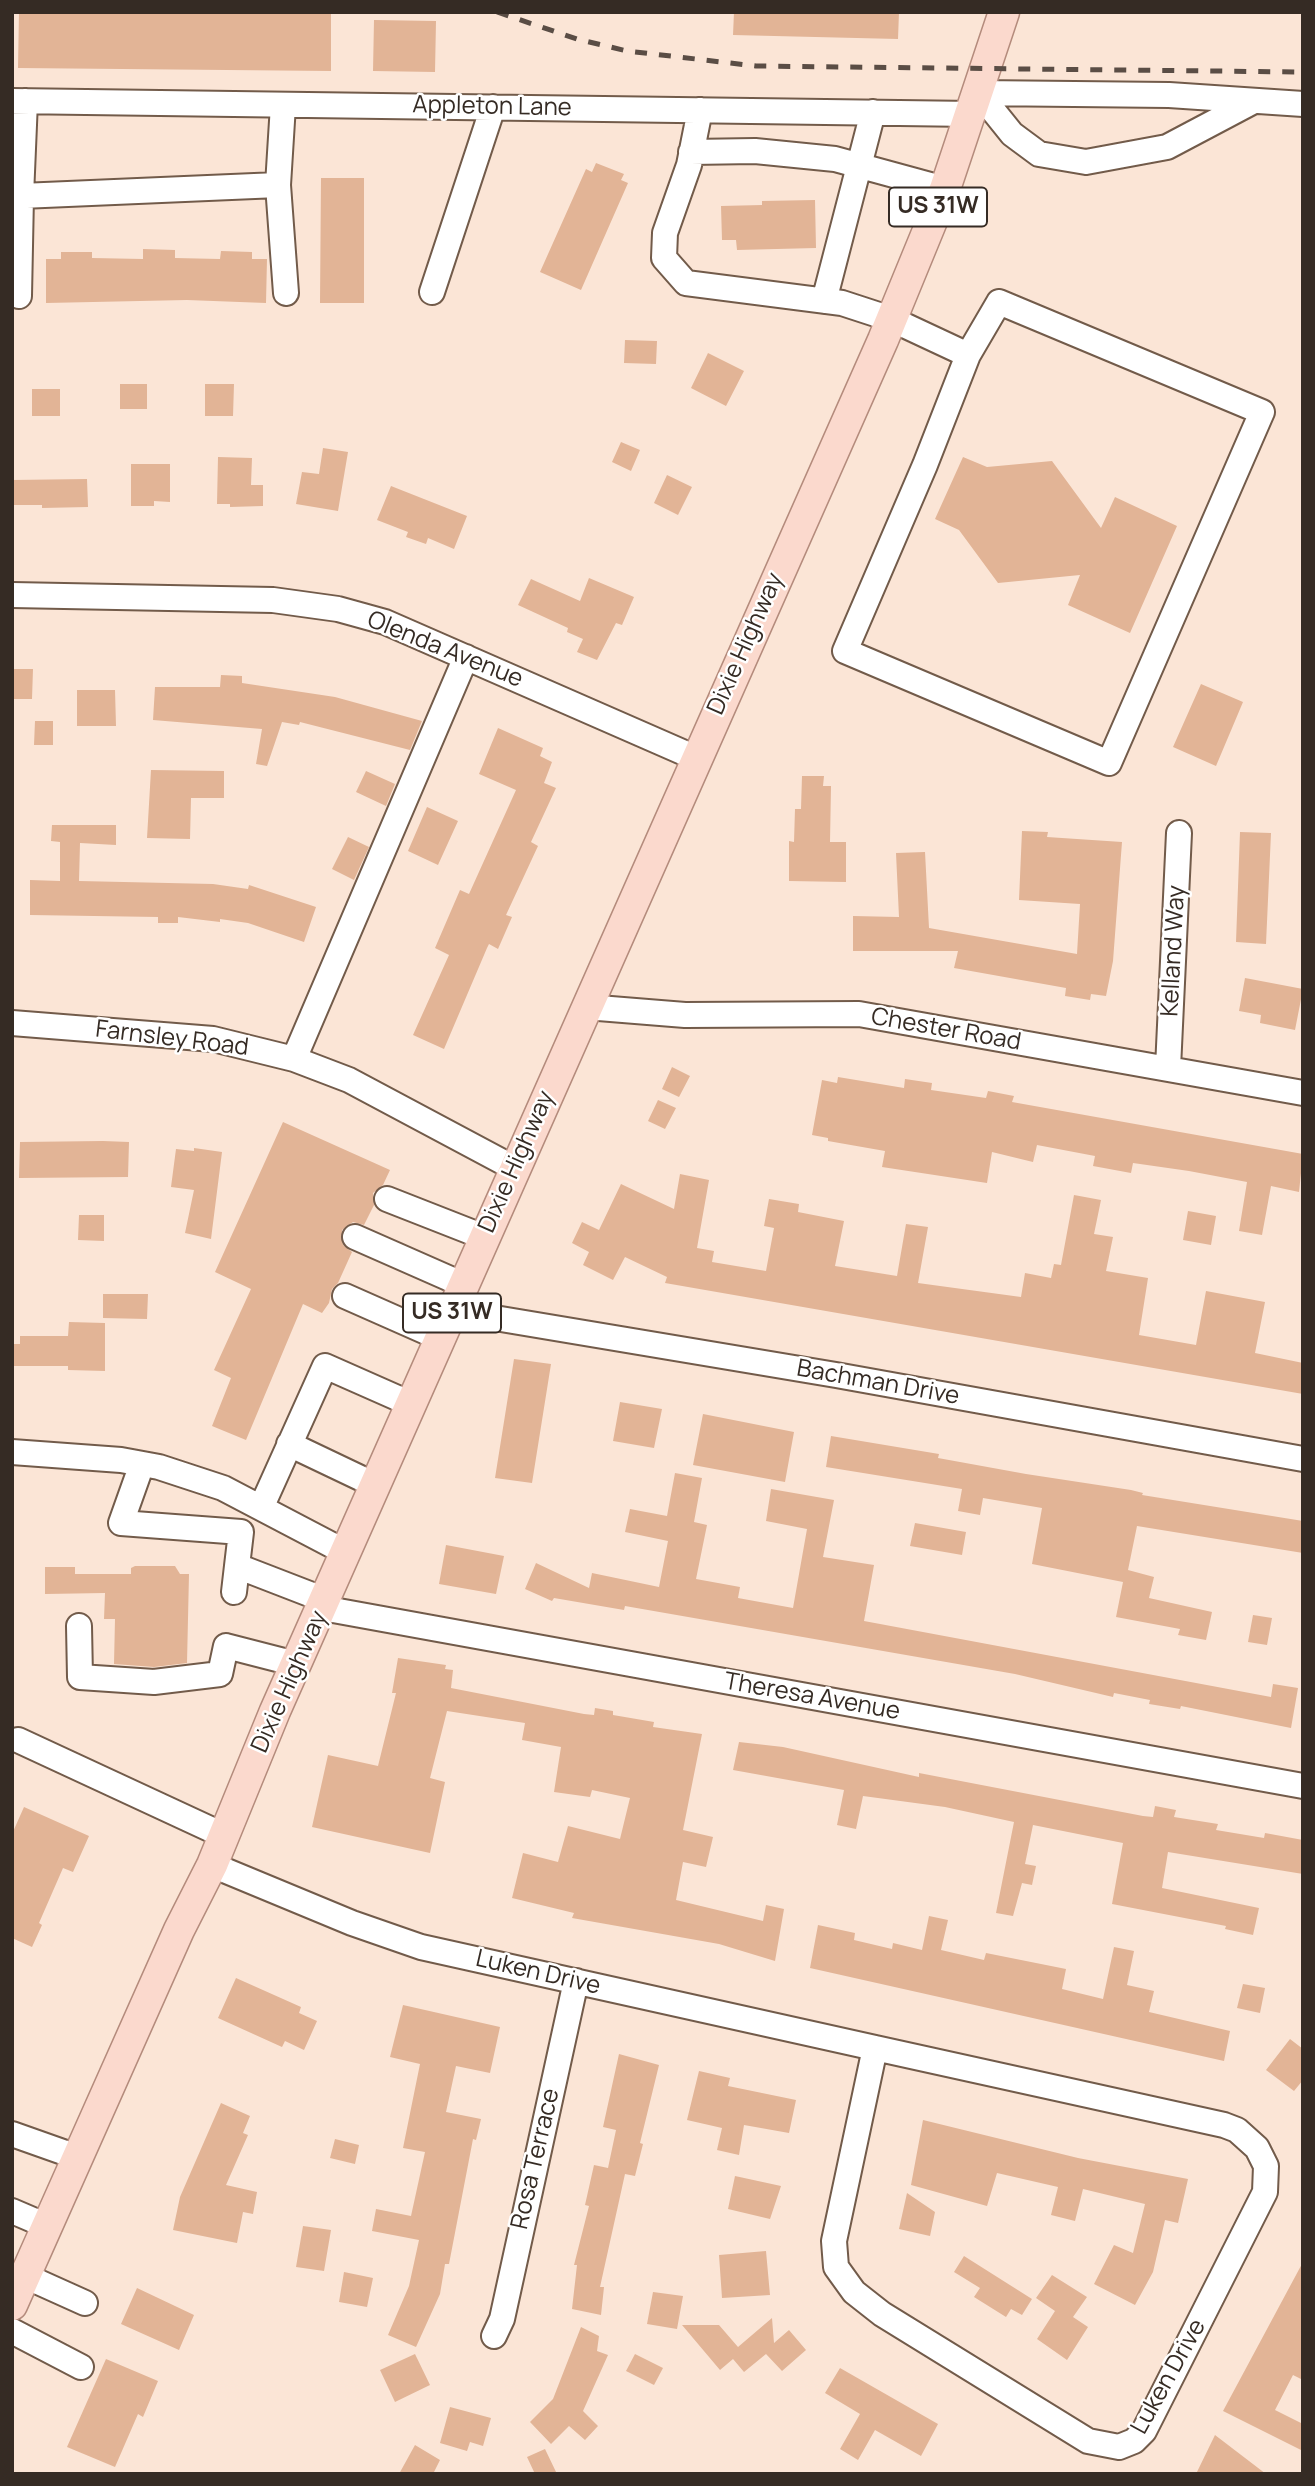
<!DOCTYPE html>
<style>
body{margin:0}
#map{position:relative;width:1315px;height:2486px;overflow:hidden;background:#fbe5d6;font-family:Manrope,sans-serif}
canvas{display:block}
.frame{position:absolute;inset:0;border:14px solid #352b24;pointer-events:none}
</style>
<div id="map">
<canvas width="1315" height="2486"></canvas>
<div class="frame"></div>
</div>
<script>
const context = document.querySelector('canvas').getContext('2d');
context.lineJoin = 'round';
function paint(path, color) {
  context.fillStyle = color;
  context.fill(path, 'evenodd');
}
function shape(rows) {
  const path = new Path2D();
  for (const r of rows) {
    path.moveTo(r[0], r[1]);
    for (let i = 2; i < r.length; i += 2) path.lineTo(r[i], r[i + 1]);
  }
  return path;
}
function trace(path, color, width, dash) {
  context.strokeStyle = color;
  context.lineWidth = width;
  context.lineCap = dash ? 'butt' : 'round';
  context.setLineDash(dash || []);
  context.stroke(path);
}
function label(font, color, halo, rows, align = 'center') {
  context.font = font + ' Manrope,sans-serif';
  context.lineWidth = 5;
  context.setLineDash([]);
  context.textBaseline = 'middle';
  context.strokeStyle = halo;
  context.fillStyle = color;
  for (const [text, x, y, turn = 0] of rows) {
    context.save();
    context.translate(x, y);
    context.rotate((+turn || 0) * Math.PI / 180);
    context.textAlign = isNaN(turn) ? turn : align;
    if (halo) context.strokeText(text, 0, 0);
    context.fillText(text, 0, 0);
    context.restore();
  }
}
paint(shape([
 [19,12,331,12,331,71,18,68],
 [734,12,899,12,898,39,733,35],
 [374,20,436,21,435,72,373,71],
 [596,163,624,174,621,180,628,183,581,290,540,272,586,169,592,172],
 [321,178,364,178,364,303,320,303],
 [815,200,816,248,737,250,736,240,722,240,721,206,762,205,762,201],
 [143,249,175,250,175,258,220,259,221,251,252,252,252,259,267,259,266,303,187,300,46,303,46,259,61,259,61,252,92,252,92,258,143,259],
 [625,340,657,341,656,364,624,363],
 [708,353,744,371,726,406,691,388],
 [120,384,147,384,147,409,120,409],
 [205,384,234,384,233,416,205,416],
 [32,389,60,389,60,416,32,416],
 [621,442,640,450,631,471,612,462],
 [323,448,348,452,338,511,296,504,302,472,319,474],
 [218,457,252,458,251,485,263,485,263,506,230,507,230,504,217,504],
 [963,457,987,467,1052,461,1101,528,1115,497,1177,526,1130,633,1068,605,1080,575,998,583,959,530,935,519],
 [131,464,170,464,170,502,154,501,154,506,131,506],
 [667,475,692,487,678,515,654,503],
 [87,479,88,507,42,508,42,505,12,505,12,480],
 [391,486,467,516,454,549,428,538,426,544,406,537,408,532,377,520],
 [589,578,634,597,622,625,616,623,597,660,577,652,583,639,567,632,568,628,518,605,531,579,580,601],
 [12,669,33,669,32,699,12,699],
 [221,675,242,676,242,683,335,697,422,721,410,750,300,722,299,725,282,722,267,766,256,764,262,729,153,720,155,687,220,687],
 [1201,684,1243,702,1216,766,1173,747],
 [77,690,115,690,116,726,77,726],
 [35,721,53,721,53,745,34,745],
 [498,728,543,748,540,756,552,762,544,783,556,788,531,842,538,846,506,915,512,917,498,949,489,944,487,948,444,1049,413,1035,449,955,435,948,460,890,469,894,516,790,479,774],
 [151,770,224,771,224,798,191,798,190,839,147,838],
 [366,771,395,784,386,806,356,792],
 [802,776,824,776,823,786,831,786,830,842,846,842,846,882,789,881,789,841,794,842,795,809,801,809],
 [427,807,458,821,438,865,408,851],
 [52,825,116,825,116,845,80,843,79,881,213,884,248,889,249,885,316,907,304,942,248,923,220,919,220,922,178,917,178,923,158,923,158,917,30,915,30,880,60,881,60,842,51,841],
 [1022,831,1048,832,1047,837,1122,842,1113,961,1106,996,1091,994,1090,1000,1065,996,1066,988,954,968,958,951,853,951,853,916,899,917,896,853,925,852,929,928,1077,954,1080,904,1019,900],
 [1240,832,1271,833,1266,944,1236,942],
 [348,837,369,847,354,880,332,869],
 [1245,978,1303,989,1295,1030,1260,1023,1261,1015,1239,1011],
 [672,1067,690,1076,679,1097,662,1089],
 [838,1077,904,1088,905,1079,932,1083,931,1090,986,1098,988,1091,1014,1096,1012,1102,1303,1154,1299,1192,1271,1186,1262,1235,1239,1231,1247,1182,1189,1171,1133,1163,1131,1173,1093,1166,1095,1156,1037,1145,1033,1162,992,1152,987,1183,882,1167,885,1151,828,1141,828,1138,812,1135,822,1080,837,1083],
 [658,1100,676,1108,665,1129,648,1121],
 [283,1122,390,1170,383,1185,373,1193,374,1205,364,1225,353,1222,342,1230,343,1245,352,1252,338,1283,332,1289,329,1303,322,1313,303,1304,246,1440,212,1426,231,1378,214,1370,251,1289,215,1272],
 [103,1141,129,1142,128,1177,19,1178,20,1142],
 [194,1148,222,1152,211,1239,185,1233,194,1190,171,1187,176,1149,194,1151],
 [680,1174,709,1180,697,1248,714,1251,712,1262,766,1271,774,1228,764,1226,769,1199,799,1204,798,1212,844,1221,835,1266,897,1276,906,1224,928,1227,918,1283,1021,1297,1025,1273,1051,1278,1054,1264,1061,1265,1074,1195,1101,1200,1094,1234,1113,1237,1106,1271,1148,1278,1139,1335,1196,1345,1206,1291,1265,1302,1255,1353,1303,1363,1303,1394,665,1283,667,1277,625,1257,613,1280,583,1265,589,1252,572,1243,582,1222,599,1230,621,1184,674,1209],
 [1188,1211,1216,1216,1211,1245,1183,1240],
 [79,1215,104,1215,104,1241,78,1240],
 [103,1294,148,1294,147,1319,103,1318],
 [69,1322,105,1323,105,1371,68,1370,68,1366,12,1366,12,1344,20,1344,20,1336,68,1336],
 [514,1359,551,1364,532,1483,495,1478],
 [620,1402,662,1409,654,1448,613,1441],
 [703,1414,794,1432,785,1482,693,1465],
 [831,1436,939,1454,938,1458,1026,1474,1131,1490,1143,1493,1142,1495,1303,1521,1303,1553,1137,1526,1128,1570,1154,1577,1149,1598,1212,1612,1206,1640,1178,1635,1180,1629,1116,1617,1123,1582,1032,1564,1042,1508,983,1498,980,1515,958,1511,962,1489,826,1467],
 [675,1473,702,1478,694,1522,707,1525,696,1579,740,1587,738,1598,793,1608,807,1529,766,1521,771,1489,834,1500,823,1557,874,1565,864,1621,1271,1697,1273,1684,1298,1688,1291,1728,1181,1706,1180,1709,1149,1704,1150,1700,1114,1693,1113,1697,1015,1674,625,1606,624,1610,554,1598,552,1601,525,1589,536,1563,589,1588,592,1573,659,1587,668,1541,625,1532,630,1509,667,1516],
 [915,1523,966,1532,962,1555,910,1546],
 [446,1545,504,1556,496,1594,439,1584],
 [135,1566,175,1566,180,1574,189,1574,187,1663,154,1667,114,1664,115,1619,104,1619,105,1593,45,1594,45,1567,75,1567,75,1574,131,1574,131,1568],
 [1253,1615,1272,1618,1267,1645,1248,1642],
 [398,1658,446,1665,445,1669,453,1670,451,1688,584,1714,594,1715,595,1708,613,1711,613,1715,654,1722,653,1727,702,1734,683,1830,713,1837,706,1867,683,1862,676,1900,763,1921,766,1905,784,1909,775,1961,719,1944,572,1918,574,1913,512,1898,523,1853,558,1862,568,1826,620,1839,630,1798,592,1790,590,1797,554,1792,561,1747,522,1740,525,1723,447,1711,430,1778,445,1782,430,1853,312,1827,328,1755,378,1766,396,1693,392,1693],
 [739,1742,783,1747,919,1777,919,1773,1143,1816,1153,1817,1155,1806,1176,1810,1174,1817,1218,1824,1216,1830,1264,1838,1265,1833,1303,1840,1303,1874,1168,1852,1162,1888,1259,1908,1253,1935,1225,1929,1226,1926,1112,1904,1123,1843,1033,1825,1025,1864,1036,1866,1032,1885,1022,1883,1013,1916,996,1913,1014,1822,945,1807,863,1796,856,1829,837,1825,844,1790,733,1770],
 [24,1807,89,1836,73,1872,63,1868,39,1923,42,1925,32,1947,12,1938,12,1834],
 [929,1916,948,1920,941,1950,984,1960,986,1953,1066,1969,1062,1989,1103,1999,1114,1947,1134,1951,1127,1985,1154,1991,1149,2012,1230,2031,1224,2061,810,1968,818,1925,855,1933,854,1940,892,1949,893,1943,922,1950],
 [236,1978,301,2007,299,2013,317,2021,304,2050,285,2041,282,2047,218,2018],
 [1243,1984,1265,1988,1260,2013,1237,2008],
 [403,2005,500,2027,490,2073,456,2066,446,2112,481,2119,476,2140,473,2139,449,2264,445,2264,440,2294,416,2347,388,2335,409,2286,419,2240,372,2231,376,2209,411,2216,425,2152,403,2148,420,2064,390,2057],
 [1290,2039,1303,2049,1303,2080,1294,2091,1266,2070],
 [619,2054,659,2065,640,2143,643,2144,635,2176,625,2174,600,2287,604,2287,601,2315,572,2309,577,2265,574,2265,589,2206,585,2205,594,2165,608,2168,616,2130,603,2127],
 [699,2071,730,2078,728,2086,796,2100,789,2133,744,2125,739,2155,717,2150,722,2128,687,2120],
 [221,2103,250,2116,243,2133,248,2135,226,2185,257,2192,253,2214,243,2212,237,2243,173,2230,180,2197],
 [923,2120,1078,2158,1188,2179,1178,2223,1165,2220,1153,2272,1135,2305,1094,2284,1114,2245,1133,2253,1145,2204,1083,2189,1075,2221,1051,2215,1058,2187,997,2173,987,2206,911,2185],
 [335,2139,359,2145,355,2164,330,2158],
 [735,2176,781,2186,770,2219,728,2209],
 [907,2193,935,2212,930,2236,899,2229],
 [303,2226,331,2230,324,2271,296,2267],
 [766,2251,770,2295,722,2298,719,2255],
 [964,2256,1032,2299,1022,2315,1011,2309,1006,2317,974,2297,980,2288,954,2272],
 [1303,2262,1303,2380,1293,2375,1275,2410,1303,2424,1303,2451,1223,2411],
 [344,2272,373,2278,367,2307,339,2302],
 [1052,2275,1087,2297,1073,2317,1088,2327,1067,2360,1037,2339,1055,2311,1036,2298],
 [137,2288,194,2315,179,2350,121,2324],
 [653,2292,683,2296,677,2329,647,2324],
 [772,2318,774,2343,789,2330,806,2350,782,2371,766,2354,744,2372,733,2359,720,2370,682,2325,719,2325,738,2347],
 [581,2327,599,2336,597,2351,608,2355,583,2411,598,2426,585,2440,569,2426,551,2444,530,2422,553,2399],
 [415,2354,430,2385,395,2402,380,2370],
 [635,2354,663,2368,654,2385,626,2371],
 [106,2359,158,2381,143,2417,138,2414,115,2467,67,2447],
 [840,2368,938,2424,921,2456,875,2430,858,2460,840,2449,860,2414,825,2393],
 [450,2407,491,2418,483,2446,470,2442,467,2451,440,2443],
 [1215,2435,1266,2474,1196,2474],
 [415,2445,440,2460,433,2474,399,2474],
 [545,2449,557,2474,535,2474,527,2457]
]), '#e2b496');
const minor = shape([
 [979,93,1169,95,1303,104],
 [979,93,1012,134,1039,154,1086,162,1167,147,1254,101],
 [12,101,973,114],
 [25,101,21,196,278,185,283,105],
 [700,110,689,165,665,233,664,258,686,283,842,303,891,319,968,355],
 [691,152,755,151,835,159,945,189],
 [278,185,286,293],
 [432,292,493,107],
 [19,296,21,196],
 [824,301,873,112],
 [999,302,1262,412,1109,763,845,651,925,465,968,355,999,302],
 [12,595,273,600,338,609,385,622,696,758],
 [586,1007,685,1015,859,1014,1303,1093],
 [12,1023,213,1039,294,1059,349,1080,514,1168],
 [294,1059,466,657],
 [1168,1068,1179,833],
 [387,1199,484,1237],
 [355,1237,464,1285],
 [345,1296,440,1338],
 [453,1311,836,1375,1303,1459],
 [289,1444,375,1485],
 [12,1452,121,1460,159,1467,223,1488,345,1552],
 [142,1464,121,1523,241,1532,237,1566,325,1600],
 [261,1508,325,1366,411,1404],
 [234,1592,237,1566],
 [322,1608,1303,1786],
 [79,1626,80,1677,154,1682,220,1674,226,1646,296,1664],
 [18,1740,225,1836],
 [212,1865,352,1923,421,1947,875,2048],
 [875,2048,1224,2125,1237,2130,1257,2148,1266,2166,1265,2192,1144,2431,1134,2441,1119,2447,1088,2441,882,2314,854,2292,836,2267,834,2241,875,2048],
 [12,2134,77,2157],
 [12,2211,47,2226],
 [25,2276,85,2303],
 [12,2331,81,2367],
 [494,2336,502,2319,576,1981]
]);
const major = shape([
 [12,2305,179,1930,212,1865,275,1711,883,340,945,189,1004,12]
]);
trace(minor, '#725b4a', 28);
trace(major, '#b48b7c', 33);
trace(minor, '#fff', 24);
trace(major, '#fbd9cd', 30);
trace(shape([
 [497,12,577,39,627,51,756,66,1303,72]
]), '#5a4d45', 5, [12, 12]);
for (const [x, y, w] of [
 [938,207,98],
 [452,1313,98]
]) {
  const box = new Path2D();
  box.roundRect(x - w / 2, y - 19.5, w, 39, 5);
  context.fillStyle = '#fff';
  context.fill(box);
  trace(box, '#352b24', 2);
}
label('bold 23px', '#352b24', null, [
 ["US 31W",938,207],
 ["US 31W",452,1313]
]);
label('24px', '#352b24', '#fff', [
 ["Appleton Lane",492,107,1],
 ["Dixie Highway",746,644,-66],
 ["Olenda Avenue",445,650,22],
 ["Kelland Way",1174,951,-87],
 ["Chester Road",946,1030,10],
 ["Farnsley Road",172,1039,7],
 ["Dixie Highway",517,1162,-66],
 ["Bachman Drive",878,1383,10],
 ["Dixie Highway",290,1682,-66],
 ["Theresa Avenue",812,1697,10],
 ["Luken Drive",538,1973,13],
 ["Rosa Terrace",536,2159,-77],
 ["Luken Drive",1169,2377,-61]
]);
</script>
